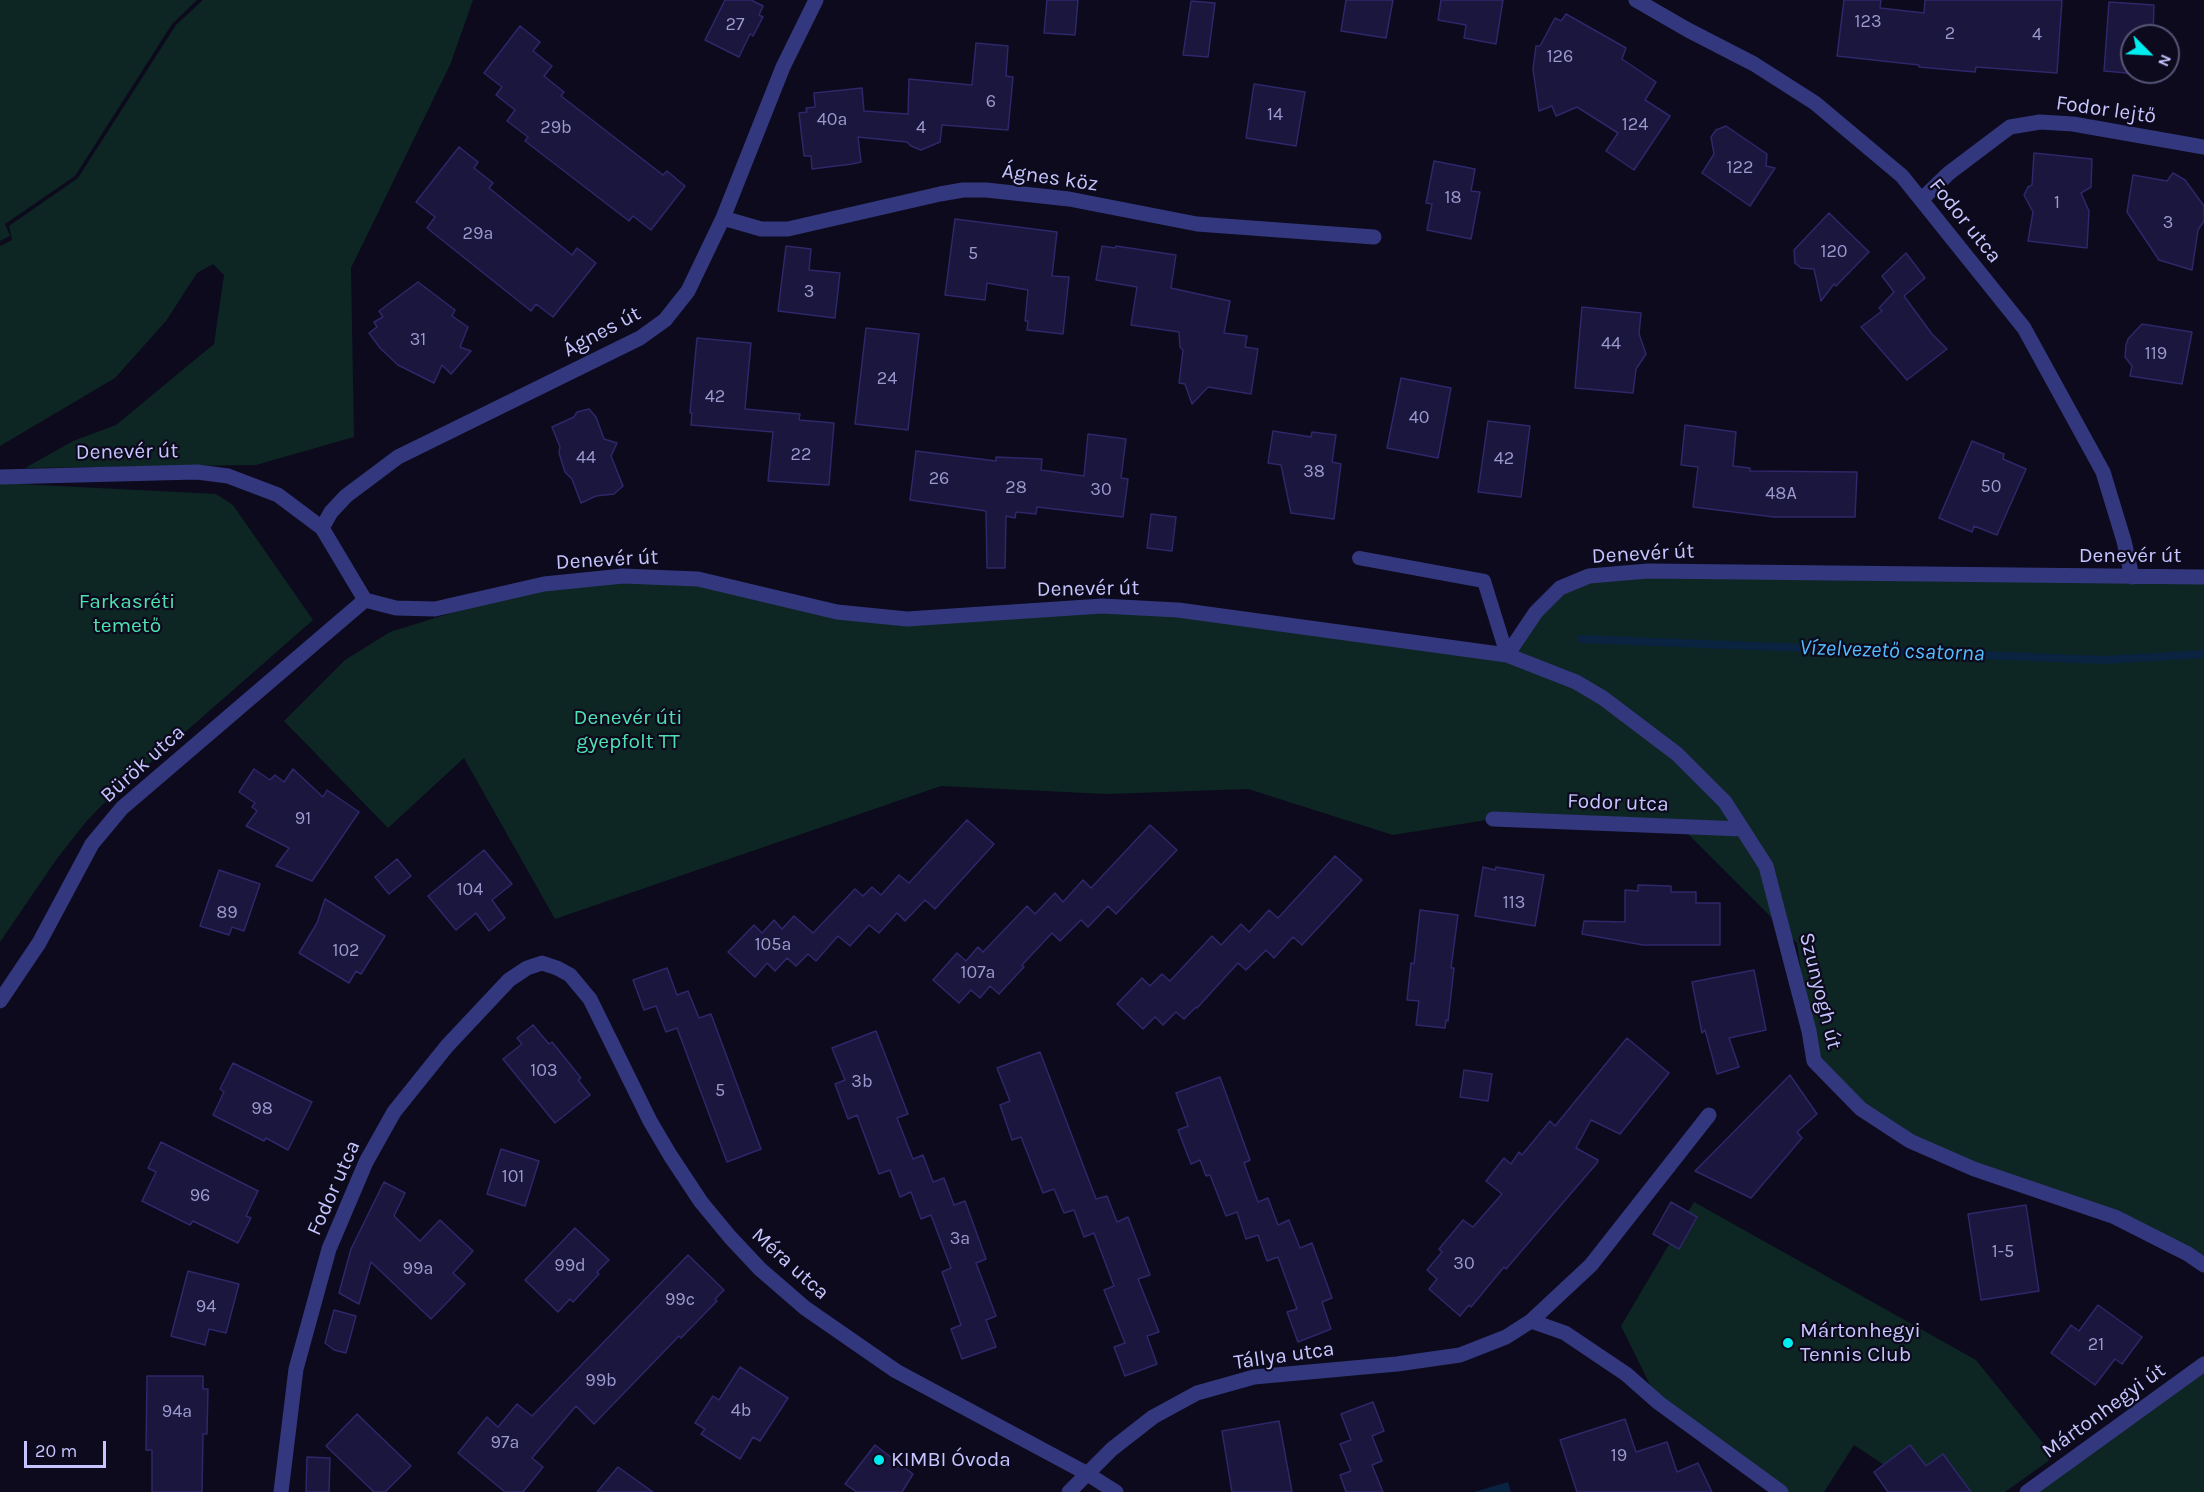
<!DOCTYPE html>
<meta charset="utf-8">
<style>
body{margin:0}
#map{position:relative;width:2204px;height:1492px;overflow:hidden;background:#0c0a1c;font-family:Karla,sans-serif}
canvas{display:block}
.north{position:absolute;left:2120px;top:24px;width:60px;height:60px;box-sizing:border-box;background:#0c0a1c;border:2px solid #565577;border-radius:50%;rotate:114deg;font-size:16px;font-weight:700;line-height:24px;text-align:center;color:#c6c5ff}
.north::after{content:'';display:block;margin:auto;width:21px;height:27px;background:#00edf0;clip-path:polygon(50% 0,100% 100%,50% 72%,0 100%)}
.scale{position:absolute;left:24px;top:1441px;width:82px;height:27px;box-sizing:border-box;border:3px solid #c6c5ff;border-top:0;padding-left:8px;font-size:18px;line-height:21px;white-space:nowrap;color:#c6c5ff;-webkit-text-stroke:4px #0c0a1c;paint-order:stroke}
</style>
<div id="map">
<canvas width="2204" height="1492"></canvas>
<div class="north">N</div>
<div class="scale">20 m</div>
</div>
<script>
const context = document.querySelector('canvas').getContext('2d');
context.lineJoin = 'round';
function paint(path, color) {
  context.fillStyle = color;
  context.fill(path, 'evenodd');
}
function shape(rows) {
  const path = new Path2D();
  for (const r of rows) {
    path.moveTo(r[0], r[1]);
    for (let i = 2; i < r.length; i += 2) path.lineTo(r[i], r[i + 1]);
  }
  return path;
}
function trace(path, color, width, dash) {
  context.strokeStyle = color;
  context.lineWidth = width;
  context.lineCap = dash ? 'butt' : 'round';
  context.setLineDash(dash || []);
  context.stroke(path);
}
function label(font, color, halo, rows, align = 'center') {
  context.font = font + ' Karla,sans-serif';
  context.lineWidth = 4.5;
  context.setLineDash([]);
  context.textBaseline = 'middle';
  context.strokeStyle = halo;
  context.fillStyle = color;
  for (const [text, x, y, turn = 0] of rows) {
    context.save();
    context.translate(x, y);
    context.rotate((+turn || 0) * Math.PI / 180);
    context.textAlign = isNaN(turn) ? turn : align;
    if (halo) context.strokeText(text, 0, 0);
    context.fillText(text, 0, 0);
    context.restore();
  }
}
paint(shape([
 [0,0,197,0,172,24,75,176,5,224,10,236,0,241],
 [203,0,473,0,450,65,351,268,354,437,256,465,25,468,73,441,116,425,214,344,224,275,213,264,197,273,166,321,115,378,0,446,0,246,12,240,9,226,78,178,176,25],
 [0,483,216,494,233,505,313,620,102,805,85,823,56,860,0,942],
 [1589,576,2204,577,2204,1265,2188,1254,1910,1141,1814,1061,1797,943,1680,826,1493,819,1393,835,1248,789,1106,794,941,786,555,919,464,758,388,828,284,721,345,660,390,632,544,584,698,579,907,619,1102,606,1507,655,1536,612],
 [1694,1202,1976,1360,2054,1457,2005,1492,1913,1492,1902,1477,1854,1445,1824,1492,1781,1492,1659,1403,1621,1326],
 [2204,1364,2204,1492,2027,1492]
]), '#0d2623');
paint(shape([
 [1508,1482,1511,1492,1474,1492]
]), '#0a2340');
trace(shape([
 [1581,639,2104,660,2204,654]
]), '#0a2340', 8);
const building = shape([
 [725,0,751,0,763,6,759,15,763,17,753,36,750,34,739,57,705,40,725,0],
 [1047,0,1078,0,1075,35,1044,33,1047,0],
 [1346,0,1393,0,1386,38,1341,31,1346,0],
 [1441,0,1503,0,1496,44,1464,38,1466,25,1438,20,1441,0],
 [1844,0,1881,0,1880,8,1924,13,1925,0,2062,0,2057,73,1976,67,1975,72,1919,67,1919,65,1837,56,1844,0],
 [1191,1,1215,3,1208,57,1183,55,1191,1],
 [2109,2,2154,5,2153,36,2132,36,2132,72,2150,72,2150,75,2104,71,2109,2],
 [1566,14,1626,48,1622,59,1656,82,1645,100,1670,116,1634,170,1606,151,1618,133,1577,107,1556,116,1552,106,1539,111,1533,69,1536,46,1540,46,1555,18,1561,21,1566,14],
 [520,26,540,42,533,51,552,66,544,76,564,92,561,96,663,175,667,171,685,186,651,230,633,216,629,221,525,141,528,137,507,121,515,110,496,95,502,87,484,73,520,26],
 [976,43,1008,46,1006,76,1013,77,1008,130,942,125,940,142,921,150,911,146,907,142,858,137,861,162,852,164,812,169,811,156,804,156,799,113,807,112,806,108,815,107,814,93,862,88,864,111,908,114,909,79,972,85,976,43],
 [1254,84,1305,92,1296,146,1246,138,1254,84],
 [1726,126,1767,154,1766,166,1775,168,1750,206,1702,173,1714,154,1711,137,1716,130,1726,126],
 [459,147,478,162,474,168,493,183,489,188,572,255,577,248,596,263,553,317,536,304,531,311,427,228,435,217,416,202,459,147],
 [2034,153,2092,159,2091,187,2081,193,2089,211,2087,248,2028,241,2033,212,2024,195,2028,187,2032,185,2034,153],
 [1434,161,1475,169,1471,191,1480,192,1471,239,1427,230,1432,204,1426,203,1434,161],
 [2173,173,2185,180,2204,206,2204,221,2198,230,2192,270,2159,260,2127,212,2133,175,2167,181,2173,173],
 [1829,213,1869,252,1836,286,1834,284,1821,301,1814,269,1801,268,1795,263,1794,250,1829,213],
 [955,219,1057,232,1052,276,1069,277,1063,334,1027,330,1028,321,1025,321,1028,290,987,283,985,300,945,295,955,219],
 [786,246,811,249,809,270,840,273,835,318,778,311,786,246],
 [1102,246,1115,248,1116,246,1176,255,1171,288,1230,301,1224,333,1247,336,1245,347,1258,349,1251,394,1208,387,1192,404,1185,384,1179,383,1183,350,1180,347,1179,332,1131,325,1137,287,1096,280,1102,246],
 [1906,253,1925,278,1904,296,1932,334,1947,349,1907,380,1861,327,1882,311,1879,308,1894,292,1882,276,1906,253],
 [418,282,455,310,452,316,468,327,460,347,471,351,451,374,442,365,434,383,398,365,380,348,369,333,377,327,374,322,383,317,379,311,418,282],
 [1582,307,1641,313,1639,334,1646,354,1636,369,1633,393,1575,388,1582,307],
 [2142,324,2192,332,2182,384,2130,376,2132,366,2125,357,2126,345,2128,339,2142,324],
 [866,328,919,334,908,430,855,424,866,328],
 [697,338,751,343,745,409,800,414,799,420,834,423,829,485,768,481,773,432,691,425,692,413,690,413,697,338],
 [1401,378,1451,388,1438,458,1387,448,1401,378],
 [589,409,596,417,604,439,617,443,611,456,623,486,614,494,596,496,581,503,572,479,565,472,559,453,560,447,552,427,574,417,577,412,589,409],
 [1488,421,1530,426,1521,497,1478,492,1488,421],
 [1685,425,1736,432,1733,466,1750,468,1750,471,1857,472,1855,517,1774,517,1693,507,1698,467,1681,465,1685,425],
 [1273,431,1311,437,1312,432,1336,435,1332,462,1341,464,1334,519,1291,513,1281,465,1268,463,1273,431],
 [1088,434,1126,439,1121,478,1128,479,1123,517,1037,507,1036,514,1016,512,1015,518,1006,516,1005,568,987,568,986,511,910,500,916,451,996,461,996,457,1042,459,1041,470,1084,476,1088,434],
 [1972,441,2004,454,2003,459,2026,469,1997,535,1974,526,1972,532,1939,518,1972,441],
 [1151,514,1176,517,1172,551,1147,548,1151,514],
 [254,769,270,780,275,775,284,782,293,769,323,797,327,790,359,812,312,881,276,866,289,848,246,826,257,811,252,807,255,803,239,792,254,769],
 [967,820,994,844,935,909,925,900,905,921,897,913,879,933,869,925,850,946,838,936,816,961,808,954,796,966,787,958,775,971,767,963,755,977,728,952,754,925,762,933,774,920,782,929,794,916,813,933,855,889,863,896,872,887,881,895,899,875,909,883,967,820],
 [1150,825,1177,850,1116,914,1108,906,1088,927,1081,920,1060,941,1052,933,1022,965,1024,967,999,994,990,986,980,998,971,990,959,1003,933,980,957,953,966,961,978,947,983,952,1027,906,1035,914,1055,893,1063,902,1083,880,1091,888,1150,825],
 [484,850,512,884,492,900,505,918,489,931,476,913,456,930,428,896,484,850],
 [1335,856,1362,880,1302,945,1293,937,1274,958,1266,950,1246,970,1238,963,1197,1008,1196,1007,1184,1019,1176,1012,1163,1025,1155,1017,1143,1029,1117,1004,1142,978,1150,986,1162,974,1170,981,1212,936,1221,945,1241,924,1249,932,1269,910,1278,918,1335,856],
 [397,859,411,876,389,894,375,877,397,859],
 [1483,867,1495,870,1496,867,1544,875,1535,926,1475,916,1483,867],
 [219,870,260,884,244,931,232,927,229,935,200,926,219,870],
 [1638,885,1671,886,1671,892,1696,892,1696,903,1720,903,1720,945,1643,945,1582,934,1584,921,1625,922,1625,890,1638,891,1638,885],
 [325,899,385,936,361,974,356,971,349,983,299,953,317,923,325,899],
 [1420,910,1458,915,1451,968,1454,968,1448,1021,1446,1020,1445,1028,1416,1025,1419,1001,1407,1000,1411,963,1414,964,1420,910],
 [667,968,677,995,688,991,699,1018,711,1014,761,1149,727,1162,677,1028,666,1032,656,1006,644,1010,633,980,667,968],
 [1754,970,1766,1030,1729,1038,1739,1067,1717,1074,1705,1030,1702,1033,1692,982,1754,970],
 [533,1025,549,1044,552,1042,581,1078,578,1080,590,1095,555,1123,503,1059,522,1044,517,1038,533,1025],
 [876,1031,908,1114,897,1118,913,1159,923,1155,933,1182,944,1178,954,1205,965,1201,986,1259,976,1263,996,1316,986,1320,996,1347,962,1359,951,1329,961,1325,942,1272,951,1268,931,1215,921,1219,911,1192,900,1197,890,1170,879,1174,857,1115,848,1119,835,1084,845,1080,832,1048,876,1031],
 [1627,1038,1669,1073,1620,1134,1591,1120,1576,1148,1598,1160,1597,1163,1506,1269,1504,1267,1471,1307,1469,1305,1460,1316,1429,1289,1437,1279,1427,1270,1442,1252,1439,1249,1463,1220,1473,1227,1502,1194,1486,1181,1504,1158,1511,1164,1519,1152,1522,1155,1550,1121,1555,1126,1627,1038],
 [1040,1052,1096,1199,1107,1196,1117,1222,1128,1217,1150,1275,1138,1279,1159,1332,1147,1336,1157,1364,1125,1376,1114,1347,1125,1343,1104,1290,1114,1286,1094,1233,1084,1237,1074,1210,1064,1213,1054,1189,1043,1193,1021,1137,1012,1140,1000,1105,1010,1101,997,1068,1040,1052],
 [233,1063,312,1102,288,1150,266,1138,264,1141,213,1115,224,1092,220,1089,233,1063],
 [1464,1070,1492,1074,1488,1101,1460,1097,1464,1070],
 [1790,1075,1817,1114,1797,1132,1802,1138,1751,1198,1695,1171,1790,1075],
 [1220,1077,1250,1160,1244,1163,1258,1202,1268,1198,1278,1225,1289,1220,1300,1248,1312,1243,1332,1298,1322,1302,1331,1329,1298,1342,1287,1312,1297,1309,1278,1257,1267,1261,1258,1235,1246,1239,1237,1212,1226,1216,1210,1175,1206,1176,1200,1160,1191,1164,1178,1130,1188,1126,1176,1093,1220,1077],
 [161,1142,258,1191,246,1216,251,1218,238,1243,193,1221,190,1225,142,1201,156,1172,148,1168,161,1142],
 [501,1149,539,1161,525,1206,487,1194,501,1149],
 [384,1182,405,1193,394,1216,420,1241,440,1220,473,1251,453,1273,465,1284,431,1319,371,1262,359,1304,339,1293,351,1249,384,1182],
 [1671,1202,1697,1217,1679,1249,1653,1234,1671,1202],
 [2026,1205,2039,1291,1981,1300,1968,1214,2026,1205],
 [575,1228,609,1260,597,1272,599,1274,573,1302,570,1299,558,1312,525,1280,575,1228],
 [688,1255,724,1290,715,1299,717,1301,681,1338,679,1336,594,1424,576,1406,532,1458,543,1467,523,1492,505,1492,458,1453,487,1417,498,1427,517,1404,532,1416,688,1255],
 [188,1271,239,1284,226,1333,209,1329,205,1345,171,1336,188,1271],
 [2098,1305,2142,1337,2122,1364,2115,1359,2095,1385,2051,1353,2071,1325,2079,1331,2098,1305],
 [334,1310,356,1316,346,1353,334,1350,325,1343,334,1310],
 [740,1367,788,1398,760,1441,753,1437,740,1459,701,1434,705,1429,695,1423,713,1396,719,1400,740,1367],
 [147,1376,203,1376,203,1389,208,1389,207,1434,203,1434,202,1492,152,1492,152,1450,146,1450,147,1376],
 [1373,1402,1384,1431,1372,1436,1382,1461,1372,1465,1383,1492,1346,1492,1340,1475,1351,1471,1340,1444,1351,1440,1341,1414,1373,1402],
 [357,1414,411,1466,385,1492,374,1492,326,1446,357,1414],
 [1625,1419,1636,1452,1667,1442,1677,1472,1698,1463,1712,1492,1577,1492,1560,1440,1625,1419],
 [1279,1421,1292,1492,1232,1492,1222,1431,1279,1421],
 [875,1445,913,1474,902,1492,857,1492,845,1484,875,1445],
 [1910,1445,1926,1466,1943,1454,1971,1492,1888,1492,1874,1472,1910,1445],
 [307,1457,330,1458,329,1492,306,1492,307,1457],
 [618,1467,653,1492,597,1492,618,1467]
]);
paint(building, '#1a163d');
trace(building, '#2e276a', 1.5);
trace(shape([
 [1359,558,1484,581,1507,655]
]), '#33377d', 14);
trace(shape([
 [1636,0,1688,30,1754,64,1815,103,1902,176,2024,328,2103,472,2124,541,2132,577],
 [1921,200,1949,173,2010,127,2040,122,2073,124,2204,147],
 [723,218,761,229,788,229,940,194,963,190,986,190,1069,199,1197,224,1374,237],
 [0,477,197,472,228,476,278,495,322,528,365,600,396,608,435,609,544,584,623,576,698,579,837,612,907,619,1102,606,1178,610,1507,655,1576,682,1603,698,1677,754,1725,802,1766,866,1809,1031,1814,1061,1861,1109,1910,1141,1974,1169,2115,1217,2188,1254,2204,1265],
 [322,528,331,512,346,496,398,457,640,338,665,320,688,291,723,218,783,67,816,0],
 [1507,655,1536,612,1560,588,1589,576,1648,571,2204,577],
 [1493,819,1742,829],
 [0,1001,39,943,92,844,122,808,365,600],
 [1531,1321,1565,1333,1626,1374,1659,1403,1781,1492],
 [281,1492,296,1369,329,1249,366,1162,394,1112,447,1046,509,980,527,968,542,963,557,968,570,975,590,999,650,1121,670,1155,701,1202,730,1237,760,1269,805,1308,896,1371,1086,1473,1116,1492],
 [1069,1492,1112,1449,1153,1417,1197,1393,1254,1377,1397,1364,1460,1355,1506,1337,1531,1321,1591,1265,1709,1115],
 [2027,1492,2204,1364]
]), '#33377d', 15);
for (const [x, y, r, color] of [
 [1788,1343,6,"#00edf0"],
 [879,1460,6,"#00edf0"]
]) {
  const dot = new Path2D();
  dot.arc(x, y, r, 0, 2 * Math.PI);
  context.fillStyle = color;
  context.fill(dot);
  trace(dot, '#0c0a1c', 2);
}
label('18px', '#9b99ce', null, [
 ["123",1868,22],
 ["27",735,25],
 ["2",1950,34],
 ["4",2037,35],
 ["126",1560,57],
 ["6",991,102],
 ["14",1275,115],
 ["40a",832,120],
 ["124",1635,125],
 ["29b",556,128],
 ["4",921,128],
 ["122",1740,168],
 ["18",1453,198],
 ["1",2057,203],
 ["3",2168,223],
 ["29a",478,234],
 ["120",1834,252],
 ["5",973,254],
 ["3",809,292],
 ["31",418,340],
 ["44",1611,344],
 ["119",2156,354],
 ["24",887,379],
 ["42",715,397],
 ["40",1419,418],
 ["22",801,455],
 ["44",586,458],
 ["42",1504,459],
 ["38",1314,472],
 ["26",939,479],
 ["50",1991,487],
 ["28",1016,488],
 ["30",1101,490],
 ["48A",1781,494],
 ["91",303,819],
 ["104",470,890],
 ["113",1514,903],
 ["89",227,913],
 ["105a",773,945],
 ["102",346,951],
 ["107a",978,973],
 ["103",544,1071],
 ["3b",862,1082],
 ["5",720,1091],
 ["98",262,1109],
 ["101",513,1177],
 ["96",200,1196],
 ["3a",960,1239],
 ["1-5",2003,1252],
 ["30",1464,1264],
 ["99d",570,1266],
 ["99a",418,1269],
 ["99c",680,1300],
 ["94",206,1307],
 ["21",2096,1345],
 ["99b",601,1381],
 ["4b",741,1411],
 ["94a",177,1412],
 ["97a",505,1443],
 ["19",1619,1456]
]);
label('21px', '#c6c5ff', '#0c0a1c', [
 ["Fodor lejtő",2106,110,8],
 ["Ágnes köz",1050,178,8],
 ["Fodor utca",1965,221,51],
 ["Ágnes út",602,332,-28],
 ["Denevér út",127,452,-1],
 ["Denevér út",1643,554,-3],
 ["Denevér út",2130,556],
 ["Denevér út",607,560,-3],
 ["Denevér út",1088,589,-1],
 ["Bürök utca",143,764,-42],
 ["Fodor utca",1618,803,2],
 ["Szunyogh út",1820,991,76],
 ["Fodor utca",334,1188,-66],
 ["Méra utca",790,1264,42],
 ["Tállya utca",1284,1356,-8],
 ["Mártonhegyi út",2104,1411,-36]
]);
label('21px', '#4ee2b0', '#0c0a1c', [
 ["Farkasréti",127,602],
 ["temető",127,626],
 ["Denevér úti",628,718],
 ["gyepfolt TT",628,742]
]);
label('21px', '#c6c5ff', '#0c0a1c', [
 ["Mártonhegyi",1800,1331],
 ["Tennis Club",1800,1355],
 ["KIMBI Óvoda",891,1460]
], 'left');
label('italic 22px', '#53beff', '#0c0a1c', [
 ["Vízelvezető csatorna",1892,651,2]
]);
</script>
